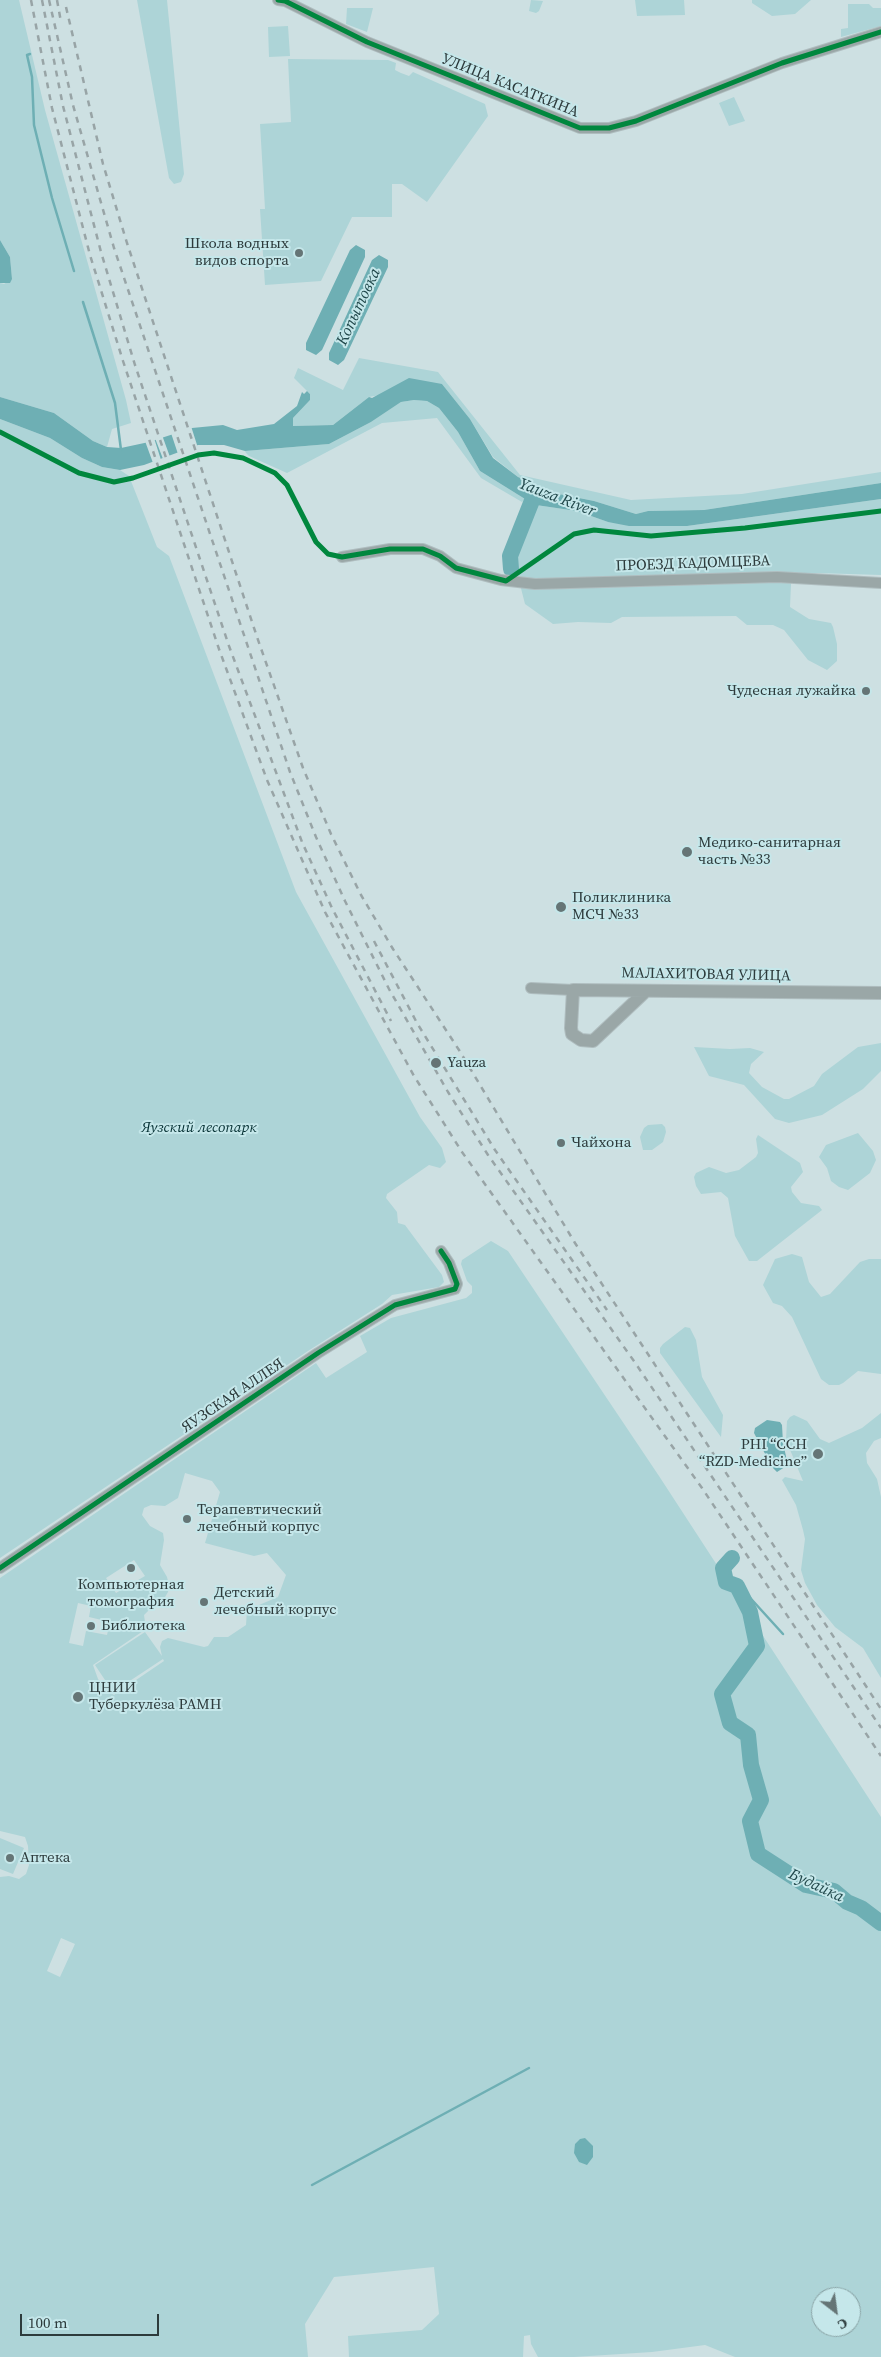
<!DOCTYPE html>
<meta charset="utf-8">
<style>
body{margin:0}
#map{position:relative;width:881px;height:2357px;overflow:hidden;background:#cde0e2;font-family:"Source Serif 4",serif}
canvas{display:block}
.north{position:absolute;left:811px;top:2287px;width:50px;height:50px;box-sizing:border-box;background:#c5e7ea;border:1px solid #88a2a4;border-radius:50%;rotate:150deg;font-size:14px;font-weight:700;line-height:20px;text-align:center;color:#2d3b3c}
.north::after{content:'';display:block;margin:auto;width:18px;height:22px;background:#657576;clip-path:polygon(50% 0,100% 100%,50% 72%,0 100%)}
.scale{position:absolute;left:20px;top:2314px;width:139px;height:22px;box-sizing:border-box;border:2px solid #2d3b3c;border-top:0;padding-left:6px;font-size:15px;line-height:18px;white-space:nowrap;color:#2d3b3c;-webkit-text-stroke:4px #c5e7ea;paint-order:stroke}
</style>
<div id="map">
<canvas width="881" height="2357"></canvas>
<div class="north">С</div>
<div class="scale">100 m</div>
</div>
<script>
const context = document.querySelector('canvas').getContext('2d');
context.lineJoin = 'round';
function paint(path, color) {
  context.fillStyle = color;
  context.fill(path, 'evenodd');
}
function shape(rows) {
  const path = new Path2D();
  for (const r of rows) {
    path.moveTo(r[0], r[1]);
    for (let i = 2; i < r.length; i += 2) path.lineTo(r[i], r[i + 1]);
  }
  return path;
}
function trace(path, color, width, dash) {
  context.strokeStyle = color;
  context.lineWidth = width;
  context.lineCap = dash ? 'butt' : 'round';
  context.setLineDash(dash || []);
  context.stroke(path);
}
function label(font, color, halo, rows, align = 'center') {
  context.font = font + ' "Source Serif 4",serif';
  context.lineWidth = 4;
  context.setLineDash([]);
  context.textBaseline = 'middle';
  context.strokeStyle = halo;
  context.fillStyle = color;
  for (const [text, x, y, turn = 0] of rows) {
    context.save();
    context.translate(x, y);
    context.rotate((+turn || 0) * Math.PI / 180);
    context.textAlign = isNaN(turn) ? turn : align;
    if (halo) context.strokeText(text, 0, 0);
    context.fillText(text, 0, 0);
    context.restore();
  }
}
paint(shape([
 [0,0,19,0,45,110,126,400,131,423,112,429,107,447,93,441,54,413,0,397,0,283,4,284,12,279,10,257,0,240],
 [137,0,167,0,184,174,181,182,174,184,169,178],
 [531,0,543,1,539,11,536,13,529,11],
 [635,0,684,0,685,15,637,16],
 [752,0,811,0,795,14,772,16,752,3],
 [848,4,869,4,873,8,881,8,881,26,841,37,841,29,848,28],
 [347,8,373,8,367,32,346,24],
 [288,26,290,56,269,57,268,27],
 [288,59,388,60,396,63,395,70,401,73,409,76,413,72,485,104,488,116,427,202,402,184,392,184,392,217,352,217,321,281,265,285,260,209,265,209,260,124,291,122],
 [734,97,745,121,729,126,719,103],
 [359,358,438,372,520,475,631,500,742,494,881,472,881,483,704,510,648,511,636,514,594,501,554,493,518,477,493,457,470,419,442,384,369,397,333,425,293,426,293,418,310,400,310,394,294,378,298,368,343,390],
 [414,400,427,401,439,408,458,432,480,471,525,499,522,502,481,478,437,418,382,423,287,473,249,456,246,453,245,451,329,444,371,422,401,402],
 [0,419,50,438,82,458,102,467,120,470,129,476,157,547,169,556,296,892,420,1117,442,1148,446,1162,440,1168,429,1165,387,1194,386,1198,397,1212,398,1223,405,1225,442,1275,444,1282,439,1287,392,1295,382,1304,308,1351,0,1558],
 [881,499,881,575,818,573,797,575,791,584,790,607,809,619,831,623,833,627,837,644,837,661,827,670,808,660,784,630,773,625,747,625,736,616,622,617,611,623,578,622,553,624,525,604,513,557,536,505,577,511,608,522,687,526],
 [881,1043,881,1071,863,1089,822,1115,789,1123,775,1119,744,1085,709,1076,694,1047,730,1049,750,1048,764,1052,751,1064,749,1073,762,1087,784,1099,789,1099,814,1086,822,1074,858,1047],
 [662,1124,665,1127,666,1132,663,1142,652,1150,643,1150,640,1137,644,1128,648,1125],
 [858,1133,873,1151,876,1160,870,1173,848,1190,839,1187,831,1181,827,1168,819,1157,826,1145],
 [758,1135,800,1163,803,1172,791,1187,792,1192,801,1203,819,1206,822,1210,757,1261,749,1261,735,1236,728,1198,721,1192,701,1194,696,1186,694,1177,696,1173,709,1167,726,1173,739,1170,756,1157,758,1153,756,1139],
 [491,1241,508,1251,659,1476,881,1817,881,2357,735,2357,705,2345,652,2352,574,2357,538,2357,531,2344,530,2335,524,2336,523,2357,349,2357,348,2336,422,2330,439,2314,434,2267,334,2277,305,2324,308,2357,0,2357,0,1877,9,1876,19,1879,26,1874,29,1865,28,1846,25,1837,0,1831,0,1578,316,1363,326,1378,367,1352,360,1336,391,1318,466,1298,472,1293,472,1286,467,1281,461,1264,462,1260],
 [185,1473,212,1481,220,1492,205,1543,254,1556,267,1553,286,1575,278,1597,259,1605,252,1605,247,1610,246,1625,228,1637,214,1637,208,1646,204,1647,168,1638,162,1641,160,1647,162,1656,145,1632,95,1665,113,1692,163,1659,164,1661,114,1695,106,1690,98,1679,93,1665,146,1629,144,1615,149,1610,161,1604,168,1592,169,1585,167,1577,160,1565,164,1540,163,1533,150,1526,142,1515,144,1508,151,1505,165,1506,178,1498],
 [134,1560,145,1576,116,1593,106,1578],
 [78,1603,91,1606,89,1617,110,1622,107,1635,86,1631,83,1646,69,1643],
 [61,1938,75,1944,60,1977,47,1971],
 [821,2297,851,2297,851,2327,821,2327],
 [792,1254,802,1257,809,1282,821,1297,830,1294,860,1262,869,1259,881,1259,881,1374,858,1371,843,1383,839,1385,829,1385,821,1379,792,1317,782,1306,773,1303,763,1285,775,1259],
 [685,1327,690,1328,696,1340,702,1377,723,1415,721,1437,660,1353,660,1348,663,1344],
 [881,1413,881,1438,874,1441,866,1453,867,1463,877,1479,881,1497,881,1678,863,1648,835,1627,817,1605,805,1583,801,1570,805,1539,803,1530,796,1505,782,1480,785,1477,803,1481,786,1440,787,1421,790,1417,794,1415,807,1421,820,1439,829,1443,862,1428],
 [0,1838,24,1848,13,1874,0,1869]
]), '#add4d7');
paint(shape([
 [0,240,10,257,12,279,10,283,0,283],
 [356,245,365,250,365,257,322,350,316,355,306,350,306,343,350,250],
 [379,255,388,260,388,267,344,360,338,365,329,360,329,353,372,260],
 [409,378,442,384,470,419,493,458,518,477,554,493,594,501,636,514,648,511,704,510,881,483,881,499,687,526,629,526,608,522,577,511,536,505,525,499,480,471,458,432,439,408,427,401,414,400,401,402,371,422,329,444,245,451,224,445,198,445,144,465,120,470,102,467,82,458,50,438,0,419,0,397,54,413,93,441,107,447,121,448,149,442,192,428,223,425,237,430,274,424,297,406,302,392,304,394,307,391,310,394,310,400,293,418,293,426,333,425,369,397,372,398],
 [767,1420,780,1422,782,1425,783,1443,788,1465,777,1472,772,1467,754,1433,755,1428],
 [585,2138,593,2146,593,2157,587,2165,579,2162,574,2153,575,2144,580,2139]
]), '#6eafb4');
paint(shape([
 [191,426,198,448,178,454,171,433],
 [162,435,170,457,163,459,155,438],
 [154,438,161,460,153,463,145,441]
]), '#cde0e2');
trace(shape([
 [30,54,27,55,32,77,34,125,52,198,74,271],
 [83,302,115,403,121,450],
 [723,1568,783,1634],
 [312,2185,529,2068]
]), '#6eafb4', 2.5);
trace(shape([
 [511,569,510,556,535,493],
 [732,1558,723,1568,726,1582,737,1586,750,1612,757,1646,722,1694,730,1723,748,1735,751,1765,761,1800,750,1821,758,1854,806,1885,834,1891,847,1902,861,1908,881,1923]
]), '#6eafb4', 16);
const minor = shape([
 [278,0,285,1,367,42,580,128,609,128,636,121,782,63,881,32],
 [342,557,390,549,423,549,440,556,456,568,501,580,535,584,777,577,881,583],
 [531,988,573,990],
 [0,1568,318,1353,395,1305,455,1289,457,1284,449,1263,441,1251]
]);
const tertiary = shape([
 [646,991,593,1041,581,1040,572,1034,571,1028,573,990,881,993]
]);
trace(minor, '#afbdbf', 12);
trace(tertiary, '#afbdbf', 14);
trace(minor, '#9aa7a7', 10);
trace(tertiary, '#9aa7a7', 12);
trace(shape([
 [31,0,52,108,90,255,123,361,219,649,267,780,325,912,414,1076,462,1152,702,1488,881,1756],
 [42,0,63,106,101,252,135,365,229,646,302,842,332,908,391,1021],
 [49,0,73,105,114,248,290,772,316,837,345,901,389,989,448,1092,488,1155,636,1364,881,1728],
 [57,0,61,22],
 [66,7,103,164,127,243,257,637,303,768,331,834,361,895,393,949,459,1050,575,1243,881,1709],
 [374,941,417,1023,495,1150,607,1310]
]), '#98a4a6', 2.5, [6, 6]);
trace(shape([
 [278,0,285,1,367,42,580,128,609,128,636,121,782,63,881,32],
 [0,432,79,473,114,482,133,478,198,455,214,453,243,458,275,473,287,485,316,542,328,554,342,557,390,549,423,549,440,556,456,568,506,581,574,534,594,530,651,536,745,528,881,511],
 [0,1568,318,1353,395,1305,455,1289,457,1284,449,1263,441,1251]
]), '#00873e', 5);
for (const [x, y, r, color] of [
 [299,253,5,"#657576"],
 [866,691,5,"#657576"],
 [687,852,6,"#657576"],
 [561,907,6,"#657576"],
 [436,1063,6,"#657576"],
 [561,1143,5,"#657576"],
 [818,1454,6,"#657576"],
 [187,1519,5,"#657576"],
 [131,1568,5,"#657576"],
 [204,1602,5,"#657576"],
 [91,1626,5,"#657576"],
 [78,1697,6,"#657576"],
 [10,1858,5,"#657576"]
]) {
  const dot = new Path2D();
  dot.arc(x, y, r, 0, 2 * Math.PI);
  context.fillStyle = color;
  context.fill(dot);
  trace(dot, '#c5e7ea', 2);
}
label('15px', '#2d3b3c', '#c5e7ea', [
 ["УЛИЦА КАСАТКИНА",510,86,22],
 ["ПРОЕЗД КАДОМЦЕВА",693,564,-2],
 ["МАЛАХИТОВАЯ УЛИЦА",706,975,1],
 ["ЯУЗСКАЯ АЛЛЕЯ",233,1396,-34]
]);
label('15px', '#2d3b3c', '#c5e7ea', [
 ["Школа водных",289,244,"right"],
 ["видов спорта",289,261,"right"],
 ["Чудесная лужайка",856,691,"right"],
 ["Медико-санитарная",698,843],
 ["часть №33",698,860],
 ["Поликлиника",572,898],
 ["МСЧ №33",572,915],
 ["Yauza",447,1063],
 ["Чайхона",571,1143],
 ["PHI “CCH",807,1445,"right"],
 ["“RZD-Medicine”",807,1462,"right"],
 ["Терапевтический",197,1510],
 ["лечебный корпус",197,1527],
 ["Компьютерная",131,1585,"center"],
 ["томография",131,1602,"center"],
 ["Детский",214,1593],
 ["лечебный корпус",214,1610],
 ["Библиотека",101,1626],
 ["ЦНИИ",89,1688],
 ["Туберкулёза РАМН",89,1705],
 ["Аптека",20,1858]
], 'left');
label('italic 15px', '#053033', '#c5e7ea', [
 ["Яузский лесопарк",199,1128]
]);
label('italic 16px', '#21484b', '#c5e7ea', [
 ["Копытовка",359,307,-65],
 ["Yauza River",557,498,21],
 ["Будайка",816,1886,25]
]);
</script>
